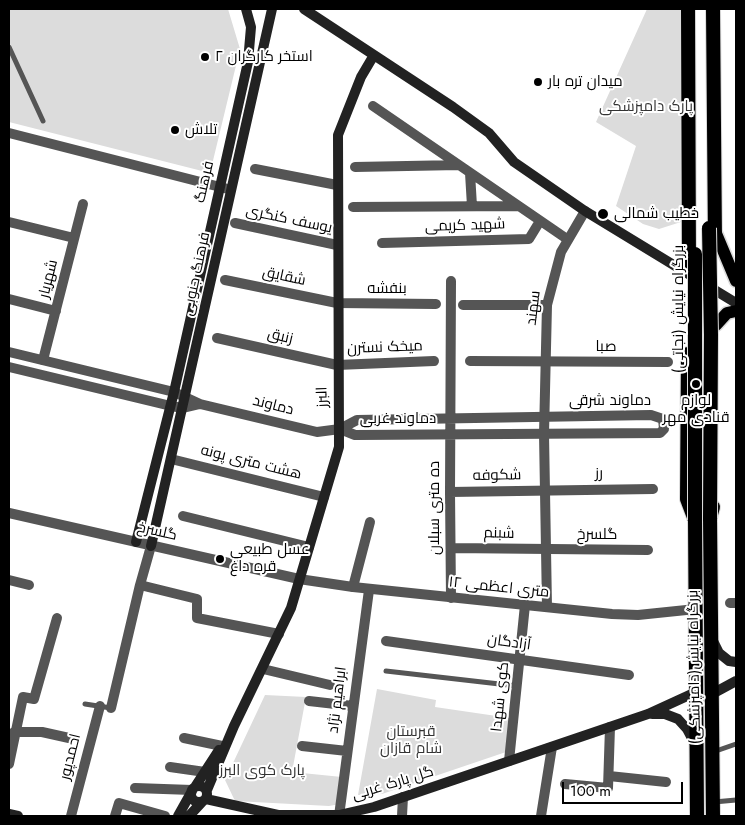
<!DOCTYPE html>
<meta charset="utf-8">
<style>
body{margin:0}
#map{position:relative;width:745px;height:825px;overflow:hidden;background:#fff;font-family:Jost,sans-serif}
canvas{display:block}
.frame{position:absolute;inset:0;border:10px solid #000;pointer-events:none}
.scale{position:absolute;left:562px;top:782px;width:121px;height:22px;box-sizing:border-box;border:2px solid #000;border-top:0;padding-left:6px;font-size:15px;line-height:18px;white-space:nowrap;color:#000;-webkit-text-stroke:4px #fff;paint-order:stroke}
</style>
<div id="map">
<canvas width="745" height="825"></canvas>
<div class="frame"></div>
<div class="scale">100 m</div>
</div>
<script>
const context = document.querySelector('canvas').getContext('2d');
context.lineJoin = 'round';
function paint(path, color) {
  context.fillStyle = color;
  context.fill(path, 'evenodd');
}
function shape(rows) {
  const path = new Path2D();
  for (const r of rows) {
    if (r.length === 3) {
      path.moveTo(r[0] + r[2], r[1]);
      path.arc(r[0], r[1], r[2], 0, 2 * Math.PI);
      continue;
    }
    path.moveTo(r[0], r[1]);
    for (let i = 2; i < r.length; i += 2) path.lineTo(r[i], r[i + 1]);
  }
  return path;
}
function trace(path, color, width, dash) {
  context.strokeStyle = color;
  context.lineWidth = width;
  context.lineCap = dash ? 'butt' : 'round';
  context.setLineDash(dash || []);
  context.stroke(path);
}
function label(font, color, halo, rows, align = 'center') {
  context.font = font + ' Jost,Cairo,sans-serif';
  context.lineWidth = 4;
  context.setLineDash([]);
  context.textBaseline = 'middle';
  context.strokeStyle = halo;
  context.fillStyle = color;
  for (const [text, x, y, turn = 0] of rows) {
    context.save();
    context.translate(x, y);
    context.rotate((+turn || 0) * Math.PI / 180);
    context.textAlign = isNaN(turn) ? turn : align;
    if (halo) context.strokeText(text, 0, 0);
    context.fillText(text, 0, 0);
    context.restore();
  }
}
paint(shape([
 [9,9,228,9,240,49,210,173,9,122],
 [647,9,681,9,686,100,684,221,659,229,643,224,616,206,636,146,596,122],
 [377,689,436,700,435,707,510,718,506,752,382,794,358,795],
 [265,695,306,697,292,772,342,777,340,804,329,806,235,801,225,780]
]), '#dcdcdc');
const primary = shape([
 [715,231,736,281],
 [716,325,727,313,736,311]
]);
const trunk = shape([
 [688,9,689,268],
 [713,9,715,241],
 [688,354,687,499,695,520,697,816],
 [713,816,710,518,713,507]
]);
trace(primary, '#dbdbdb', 15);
trace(trunk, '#dbdbdb', 16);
trace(shape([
 [9,47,43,121],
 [386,671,517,686],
 [85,704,111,708],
 [713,752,736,744],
 [714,802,736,800]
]), '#555', 5);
trace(shape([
 [373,106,567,239],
 [355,167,459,165],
 [255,169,337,185],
 [470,173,472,206],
 [353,207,518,206],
 [9,222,74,238],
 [235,223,337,245],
 [382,243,529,239,540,221],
 [225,280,337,303,436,304],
 [451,281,450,492,451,598],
 [9,299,56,311],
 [463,305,547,305],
 [217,338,337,365,434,361],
 [43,360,83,204],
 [470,361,668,362],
 [651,415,663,419,664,429,660,433,355,435,340,429,357,420,651,415],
 [171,459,324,497],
 [450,492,653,489],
 [183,516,309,547],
 [151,546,140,585,197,599,197,618,279,634],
 [451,548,648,550],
 [9,580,29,585],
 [353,587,370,522],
 [730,603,736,603],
 [386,641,629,675],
 [263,669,330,685],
 [309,701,353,706],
 [111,708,140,585],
 [14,732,42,732,69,738],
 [184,738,222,746],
 [302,746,347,751],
 [509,761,525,605],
 [9,764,23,697,34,699,57,618],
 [170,767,205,772],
 [609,776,666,782],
 [565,784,608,788,610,727],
 [135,788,192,790],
 [71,816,100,706],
 [115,816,119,803,165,816],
 [339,816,369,590],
 [402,816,403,797],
 [541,816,552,747]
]), '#555', 10);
trace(shape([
 [9,133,228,189],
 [9,352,174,392,200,404,317,432,340,429],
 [9,367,171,406,183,408,200,404],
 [9,513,299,579,353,587,612,614,638,615,696,609],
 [547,607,544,434,547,305,561,252,585,211]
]), '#555', 10);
trace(shape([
 [304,9,453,107,489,133,514,162,585,211,736,303],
 [136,542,174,392,248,62,251,27,246,9],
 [151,546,272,9],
 [713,641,719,653,729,661,736,662],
 [712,694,736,681],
 [652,714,665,714,678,719,687,729,695,744],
 [199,794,8],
 [195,787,219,750],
 [207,790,234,726,291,608,339,447,338,135,361,77,374,55],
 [206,799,278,815,339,815,374,807,648,714,696,692],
 [9,814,18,816],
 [178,816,192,791],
 [189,816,202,802]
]), '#222', 10);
trace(primary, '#000', 12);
trace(trunk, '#000', 14);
const trunkBridge = shape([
 [709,228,711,335,710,518],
 [695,520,695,254]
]);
trace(trunkBridge, '#dbdbdb', 16, []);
trace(trunkBridge, '#000', 14);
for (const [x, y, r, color] of [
 [205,57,5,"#000"],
 [538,82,5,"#000"],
 [175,130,5,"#000"],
 [603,214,6,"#000"],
 [696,384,5,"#000"],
 [220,559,5,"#000"]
]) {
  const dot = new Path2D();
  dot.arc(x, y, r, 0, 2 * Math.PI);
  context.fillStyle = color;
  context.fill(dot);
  trace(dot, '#fff', 2);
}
label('15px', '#000', '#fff', [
 ["استخر کارگران ۲",215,57],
 ["میدان تره بار",548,82],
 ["تلاش",185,130],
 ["خطیب شمالی",614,214],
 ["لوازم",696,401,"center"],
 ["قنادی مهر",696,418,"center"],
 ["عسل طبیعی",230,550],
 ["قره داغ",230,567]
], 'left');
label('15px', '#333', '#fff', [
 ["پارک دامپزشکی",646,107],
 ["قبرستان",411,732],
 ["شام قازان",411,749],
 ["پارک کوی البرز",262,771]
]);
label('15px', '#000', '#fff', [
 ["فرهنگ",205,182,-77],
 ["یوسف کنگری",289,220,12],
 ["شهید کریمی",465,226,-2],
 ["فرهنگ جنوبی",197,274,-78],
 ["شقایق",284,277,12],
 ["شهریار",49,279,-76],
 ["بنفشه",387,289],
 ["سهند",534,308,-83],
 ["بزرگراه نیایش (نجاتی)",679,309,-90],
 ["زنبق",280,337,13],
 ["صبا",606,347],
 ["میخک نسترن",385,348,-2],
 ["البرز",323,397,-92],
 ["دماوند شرقی",610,401],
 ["دماوند",273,406,14],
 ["دماوند غربی",398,419],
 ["هشت متری پونه",251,463,14],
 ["رز",599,474],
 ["شکوفه",497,476,-1],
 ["ده متری سبلان",435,508,-90],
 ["گلسرخ",157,532,13],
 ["شبنم",499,534,1],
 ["گلسرخ",597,535],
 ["۱۲ متری اعظمی",499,588,6],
 ["آزادگان",509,643,8],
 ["بزرگراه نیایش(دامپزشکی)",695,667,-91],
 ["کوی شهدا",501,697,-84],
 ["ابراهیم نژاد",338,700,-83],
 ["احمدپور",71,757,-76],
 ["گل پارک غربی",393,784,-17]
]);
</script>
